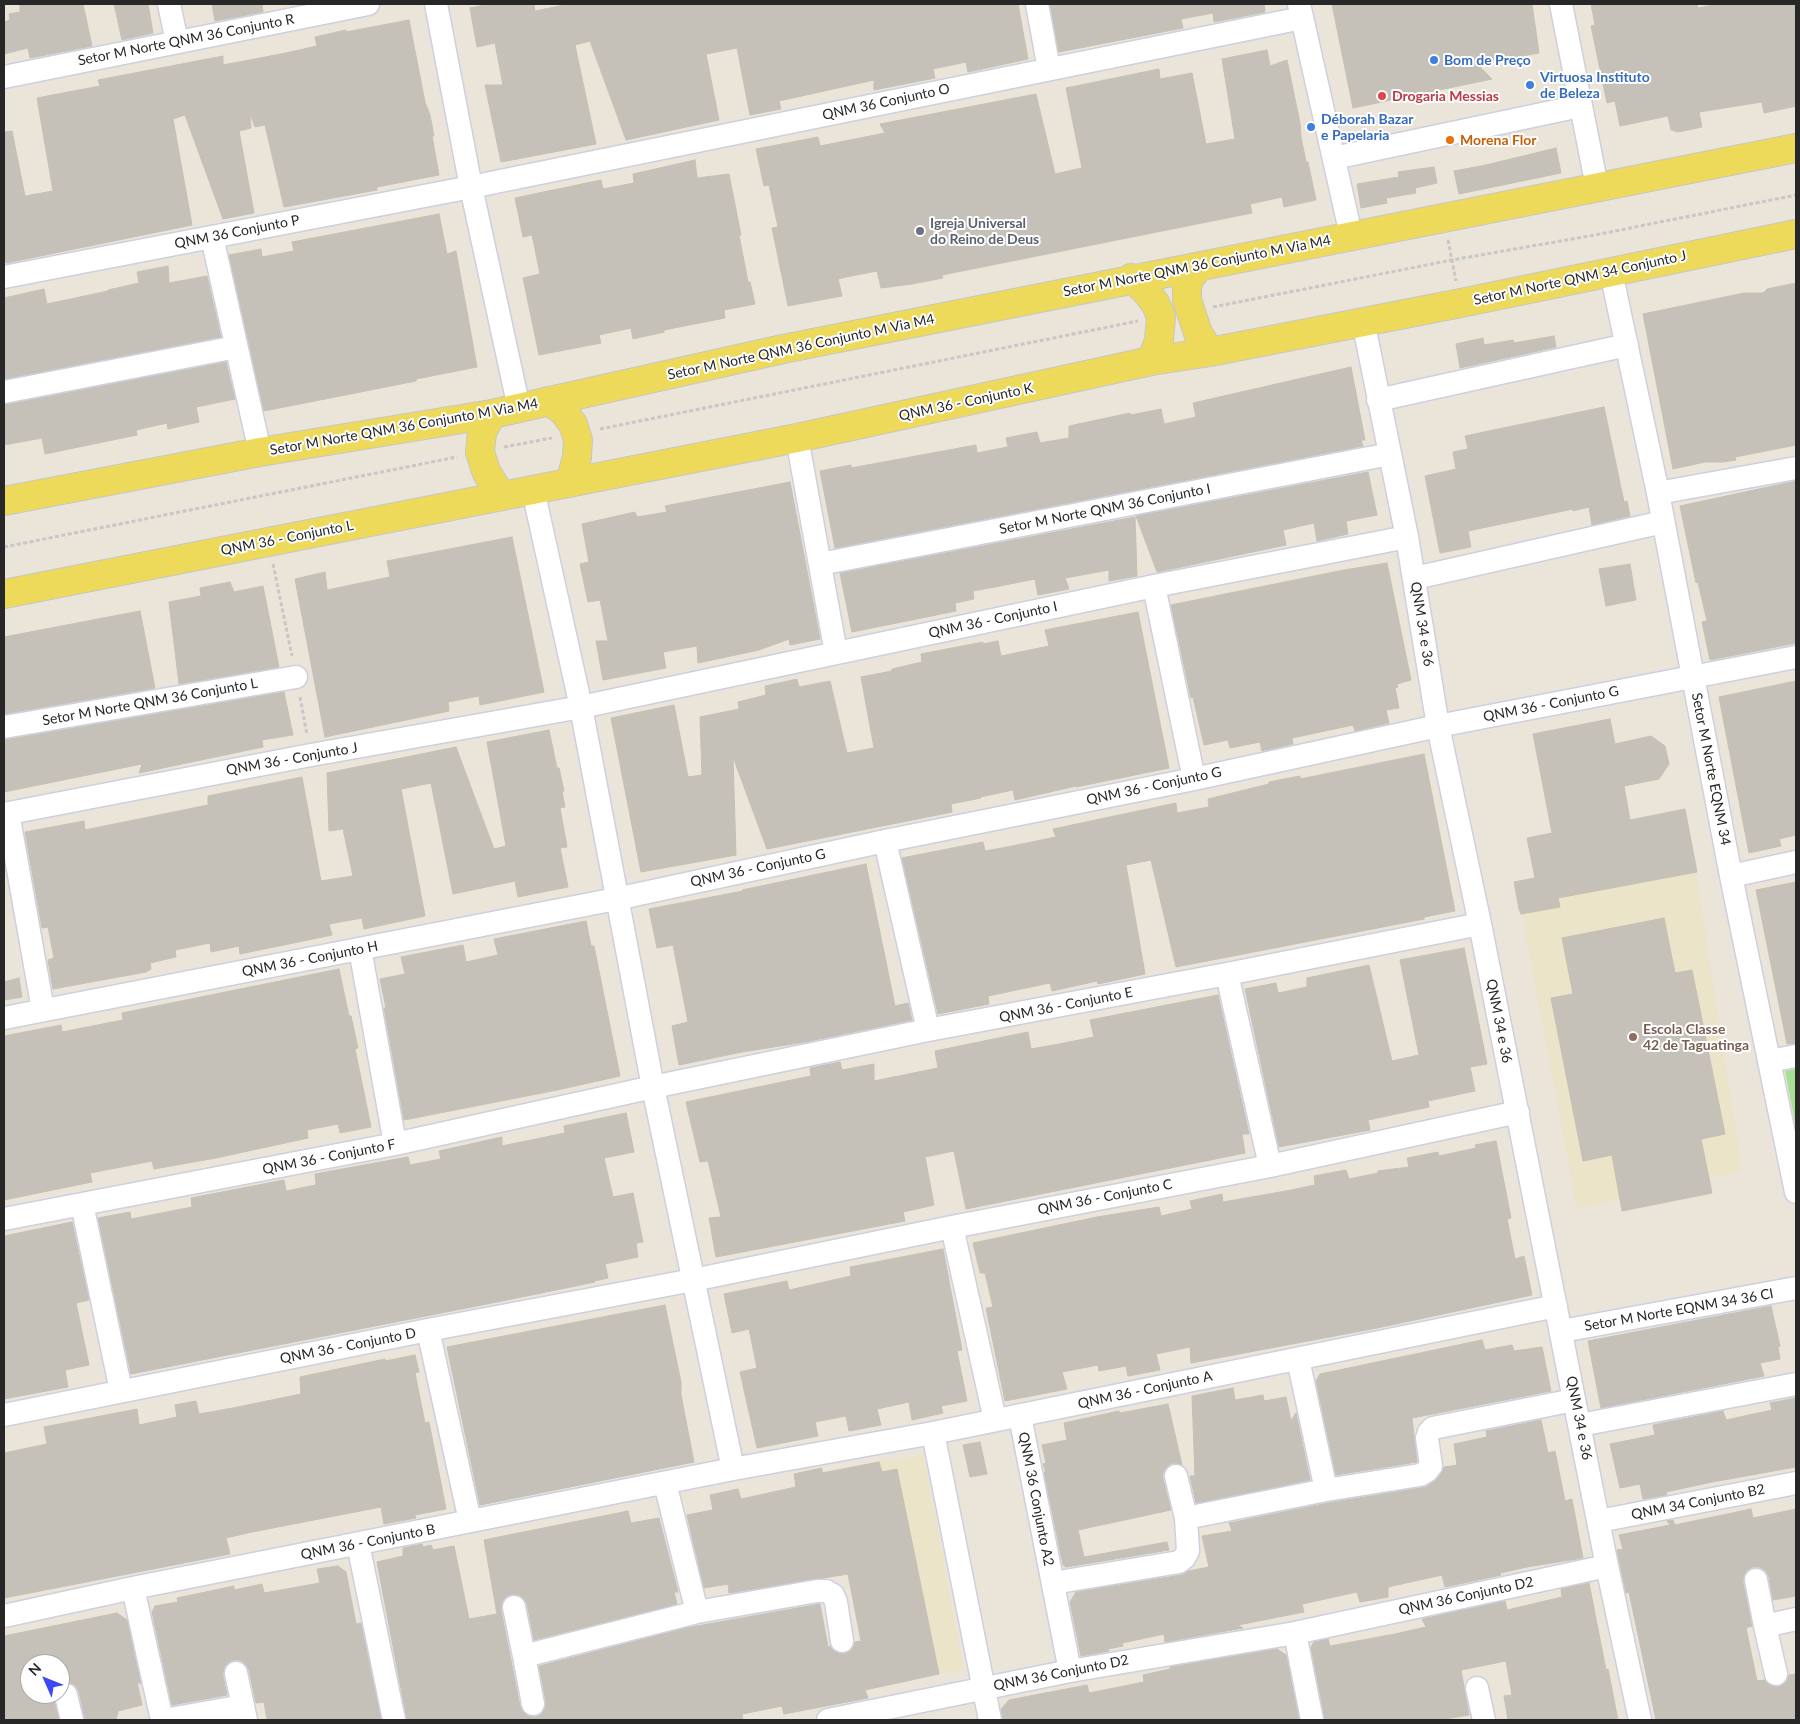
<!DOCTYPE html>
<meta charset="utf-8">
<style>
body{margin:0}
#map{position:relative;width:1800px;height:1724px;overflow:hidden;background:#eae4d9;font-family:Lato,sans-serif}
canvas{display:block}
.frame{position:absolute;inset:0;border:5px solid #272727;pointer-events:none}
.north{position:absolute;left:20px;top:1654px;width:50px;height:50px;box-sizing:border-box;background:#fff;border:1px solid #a9a9a9;border-radius:50%;rotate:314deg;font-size:14px;font-weight:700;line-height:20px;text-align:center;color:#272727}
.north::after{content:'';display:block;margin:auto;width:18px;height:22px;background:#3a49f6;clip-path:polygon(50% 0,100% 100%,50% 72%,0 100%)}
</style>
<div id="map">
<canvas width="1800" height="1724"></canvas>
<div class="frame"></div>
<div class="north">N</div>
</div>
<script>
const context = document.querySelector('canvas').getContext('2d');
context.lineJoin = 'round';
function paint(path, color) {
  context.fillStyle = color;
  context.fill(path, 'evenodd');
}
function shape(rows) {
  const path = new Path2D();
  for (const r of rows) {
    path.moveTo(r[0], r[1]);
    for (let i = 2; i < r.length; i += 2) path.lineTo(r[i], r[i + 1]);
  }
  return path;
}
function trace(path, color, width, dash) {
  context.strokeStyle = color;
  context.lineWidth = width;
  context.lineCap = dash ? 'butt' : 'round';
  context.setLineDash(dash || []);
  context.stroke(path);
}
function label(font, color, halo, rows, align = 'center') {
  context.font = font + ' Lato,sans-serif';
  context.lineWidth = 4;
  context.setLineDash([]);
  context.textBaseline = 'middle';
  context.strokeStyle = halo;
  context.fillStyle = color;
  for (const [text, x, y, turn = 0] of rows) {
    context.save();
    context.translate(x, y);
    context.rotate((+turn || 0) * Math.PI / 180);
    context.textAlign = isNaN(turn) ? turn : align;
    if (halo) context.strokeText(text, 0, 0);
    context.fillText(text, 0, 0);
    context.restore();
  }
}
paint(shape([
 [1696,873,1742,1171,1577,1209,1520,903],
 [924,1455,964,1670,874,1687,834,1472]
]), '#ece4c8');
paint(shape([
 [1796,1069,1796,1128,1785,1071]
]), '#a7e095');
const building = shape([
 [20,4,83,4,92,46,30,58,28,48,4,54,4,22,10,20,9,14,20,12,20,4],
 [114,4,148,4,153,33,122,40,114,4],
 [212,4,262,4,263,12,215,21,212,4],
 [490,4,534,4,535,11,569,4,1018,4,1028,59,968,72,966,62,933,69,935,78,874,90,874,80,779,101,781,109,750,115,737,48,706,54,719,120,626,140,590,41,575,45,596,144,501,162,485,85,503,85,495,43,477,47,470,8,490,4],
 [1050,4,1264,4,1265,12,1214,22,1213,13,1181,19,1183,28,1059,52,1050,4],
 [1332,4,1532,4,1539,53,1477,64,1492,79,1353,108,1332,4],
 [1591,4,1697,4,1698,8,1718,4,1796,4,1796,106,1764,113,1762,102,1699,112,1702,127,1678,132,1671,130,1668,116,1620,126,1615,101,1607,103,1591,26,1595,25,1591,4],
 [409,20,425,102,430,115,434,136,432,136,439,175,377,187,377,190,284,207,265,125,255,127,250,113,251,128,239,131,254,213,223,219,185,115,173,119,192,225,6,263,4,253,4,132,12,131,25,196,53,191,37,98,100,86,98,80,223,56,223,65,286,53,317,46,315,37,346,30,346,32,409,20],
 [1267,50,1270,66,1287,60,1300,123,1301,137,1306,162,1308,162,1316,200,1284,207,1282,197,1250,204,1252,213,942,275,943,278,912,284,881,288,877,271,846,277,838,279,842,296,788,306,772,228,778,227,769,185,764,186,756,149,818,137,820,146,885,133,880,124,1036,94,1055,174,1082,168,1066,88,1159,69,1160,79,1192,73,1206,144,1235,139,1222,59,1267,50],
 [1556,148,1561,173,1459,194,1454,171,1486,165,1556,148],
 [695,160,697,178,729,174,741,235,739,235,748,282,750,282,755,304,724,310,725,318,664,330,664,332,633,339,631,328,599,335,601,343,539,355,523,278,540,274,532,235,523,237,515,198,601,180,603,189,634,183,633,174,695,160],
 [1434,167,1437,183,1415,188,1416,193,1386,198,1387,203,1361,208,1357,184,1399,177,1398,172,1405,171,1434,167],
 [439,214,447,254,456,251,477,367,416,379,416,381,264,411,229,255,261,249,262,257,294,251,292,242,439,214],
 [168,266,169,283,207,276,221,337,4,379,4,298,44,289,47,304,108,291,108,290,139,283,137,272,168,266],
 [1796,283,1796,445,1735,457,1736,460,1723,462,1705,462,1673,469,1643,314,1744,293,1763,293,1767,289,1796,283],
 [1554,336,1556,347,1460,368,1456,344,1483,338,1484,345,1513,340,1514,343,1554,336],
 [226,362,235,399,196,407,199,422,168,429,167,423,136,430,137,435,45,454,42,438,4,445,4,405,226,362],
 [1351,367,1365,440,1361,440,1363,446,835,548,820,471,851,465,851,468,976,445,977,453,1008,447,1006,438,1037,432,1040,443,1069,438,1069,426,1130,413,1131,415,1161,409,1164,424,1196,417,1193,403,1351,367],
 [1604,407,1624,502,1627,501,1630,516,1592,525,1589,507,1573,511,1573,509,1468,531,1471,547,1440,553,1425,476,1456,469,1453,452,1468,449,1465,436,1604,407],
 [1368,472,1377,515,1346,521,1348,534,1317,541,1314,523,1283,530,1286,545,1162,571,1157,572,1136,516,1368,472],
 [1796,481,1796,643,1710,660,1702,622,1707,621,1698,582,1696,583,1680,506,1796,481],
 [790,482,820,639,790,645,789,639,759,650,698,663,697,646,663,652,666,668,603,680,596,641,608,641,600,600,588,602,580,564,589,562,582,524,635,512,637,517,667,512,665,506,790,482],
 [1135,517,1137,576,1109,581,1109,570,1065,578,1069,589,1038,595,1035,579,995,587,973,591,974,599,955,603,956,611,852,632,840,573,1135,517],
 [512,537,544,692,480,705,479,696,448,702,449,711,325,737,295,579,325,572,327,590,390,577,387,561,512,537],
 [1387,563,1411,680,1397,684,1398,687,1395,688,1399,708,1386,710,1389,723,1355,731,1353,725,1292,738,1293,744,1262,751,1260,742,1230,748,1228,740,1204,745,1193,697,1191,698,1171,605,1344,570,1387,563],
 [1630,564,1636,600,1606,606,1599,569,1630,564],
 [230,582,234,592,263,586,279,667,179,684,169,602,201,596,200,588,230,582],
 [140,611,155,688,4,714,4,637,140,611],
 [1138,612,1169,768,1076,787,1076,786,1015,800,1013,790,980,797,981,798,951,804,952,812,767,849,733,757,736,855,641,872,611,718,674,705,688,777,702,775,700,717,739,709,738,702,766,695,765,686,797,679,799,687,830,681,847,753,874,748,861,677,892,671,892,669,922,662,921,654,983,642,983,644,998,641,1001,656,1049,646,1045,630,1138,612],
 [1796,681,1796,835,1779,839,1781,846,1749,853,1719,697,1796,681],
 [284,692,293,735,262,740,263,747,139,773,142,764,4,792,4,740,284,692],
 [1610,719,1615,744,1651,736,1665,746,1669,764,1659,779,1624,786,1630,820,1685,809,1697,872,1558,898,1560,907,1521,914,1519,909,1514,882,1535,878,1527,838,1552,833,1533,734,1610,719],
 [549,730,557,768,559,768,564,791,562,792,565,807,560,808,567,847,560,848,568,887,518,897,515,881,453,894,431,783,401,789,425,916,364,929,362,918,329,924,332,935,240,954,239,946,211,952,210,943,175,950,176,957,150,963,151,969,146,972,53,989,48,960,54,958,48,927,42,928,25,832,84,821,85,830,208,805,208,796,302,777,321,881,353,876,343,829,329,831,327,773,456,747,494,849,506,846,487,742,549,730],
 [1424,754,1455,911,1424,917,1424,919,1176,967,1151,860,1126,865,1145,974,1098,984,1097,981,1052,991,1050,983,988,996,989,1004,938,1014,902,858,983,842,985,851,1007,847,1056,837,1053,829,1176,803,1177,813,1209,807,1208,799,1269,784,1269,782,1300,776,1300,779,1424,754],
 [866,864,895,1006,908,1003,912,1020,805,1042,742,1052,679,1065,672,1026,688,1022,673,945,657,948,649,909,743,891,742,890,866,864],
 [1796,882,1796,1043,1787,1044,1756,890,1796,882],
 [1664,918,1675,973,1692,970,1725,1134,1701,1139,1712,1193,1622,1211,1612,1155,1583,1161,1551,998,1573,994,1562,938,1664,918],
 [586,921,591,946,594,946,620,1076,557,1090,404,1120,384,1008,386,1008,380,979,405,974,401,957,463,945,466,962,498,955,494,939,586,921],
 [1464,948,1487,1064,1470,1067,1475,1091,1428,1101,1429,1107,1368,1120,1370,1130,1279,1147,1245,989,1276,983,1278,993,1307,987,1307,978,1369,965,1392,1061,1419,1055,1400,960,1464,948],
 [339,969,349,1016,351,1016,358,1048,355,1049,371,1127,340,1133,338,1124,307,1130,308,1138,216,1158,154,1169,152,1161,90,1173,92,1182,4,1200,4,1036,61,1025,62,1032,123,1020,122,1013,339,969],
 [19,978,22,997,4,1000,4,982,19,978],
 [1218,995,1249,1134,1242,1134,1245,1153,966,1209,954,1151,925,1157,934,1205,903,1212,905,1221,716,1257,709,1218,721,1217,708,1161,700,1162,686,1102,811,1076,810,1068,840,1062,842,1070,874,1064,874,1081,938,1068,935,1051,1028,1032,1031,1049,1059,1044,1094,1037,1090,1020,1218,995],
 [626,1113,634,1152,604,1158,613,1197,633,1193,643,1242,636,1243,638,1257,605,1264,608,1278,594,1281,595,1282,502,1301,131,1374,98,1218,130,1212,131,1219,192,1207,191,1198,284,1180,286,1191,316,1185,315,1174,408,1157,410,1165,441,1159,439,1151,502,1137,502,1146,565,1133,564,1126,626,1113],
 [1496,1141,1511,1218,1507,1219,1515,1259,1524,1256,1532,1295,1377,1328,1191,1363,1190,1347,1156,1354,1160,1370,1128,1376,1126,1366,1099,1371,1098,1365,1062,1372,1067,1389,1005,1401,986,1308,993,1307,985,1273,980,1273,973,1243,1097,1217,1159,1207,1161,1216,1192,1209,1190,1201,1222,1194,1223,1202,1286,1191,1315,1185,1314,1176,1346,1170,1349,1179,1378,1173,1378,1171,1409,1167,1407,1158,1438,1152,1439,1156,1476,1148,1475,1145,1496,1141],
 [72,1222,89,1300,76,1303,89,1365,65,1370,68,1387,4,1399,4,1236,72,1222],
 [943,1249,962,1350,957,1351,967,1401,941,1406,943,1413,912,1420,909,1402,877,1409,881,1425,849,1431,846,1416,815,1422,818,1436,757,1448,740,1372,757,1368,749,1329,732,1333,724,1294,787,1281,789,1290,851,1276,850,1267,943,1249],
 [665,1305,681,1382,681,1395,694,1462,480,1505,447,1347,665,1305],
 [1771,1306,1780,1346,1778,1347,1780,1359,1760,1363,1764,1376,1601,1408,1588,1341,1771,1306],
 [1482,1340,1485,1350,1512,1345,1514,1351,1542,1347,1551,1391,1412,1418,1417,1462,1336,1475,1316,1381,1320,1374,1482,1340],
 [415,1355,419,1372,415,1373,425,1423,429,1422,446,1509,415,1515,416,1518,384,1524,381,1507,252,1532,226,1538,230,1554,4,1598,4,1453,47,1444,44,1427,137,1409,139,1425,177,1417,175,1405,196,1401,199,1414,233,1408,301,1394,300,1377,385,1359,385,1361,415,1355],
 [1233,1388,1235,1400,1263,1395,1264,1401,1286,1397,1291,1421,1296,1413,1310,1480,1196,1503,1190,1476,1195,1476,1192,1396,1233,1388],
 [1796,1398,1796,1467,1712,1482,1666,1492,1667,1495,1643,1499,1640,1484,1620,1488,1610,1444,1655,1435,1653,1425,1723,1411,1726,1420,1772,1410,1770,1403,1796,1398],
 [1168,1404,1182,1465,1172,1463,1167,1467,1163,1473,1163,1479,1171,1510,1078,1530,1084,1557,1167,1542,1169,1550,1066,1567,1063,1565,1044,1472,1046,1472,1043,1464,1046,1463,1042,1445,1067,1440,1064,1423,1119,1411,1120,1413,1168,1404],
 [1541,1420,1548,1453,1555,1451,1565,1501,1572,1499,1583,1558,1527,1567,1500,1573,1501,1575,1445,1587,1442,1575,1388,1587,1388,1597,1360,1602,1357,1592,1302,1604,1304,1612,1238,1625,1243,1628,1165,1642,1164,1634,1122,1643,1123,1646,1108,1649,1109,1651,1081,1656,1070,1602,1076,1592,1181,1575,1189,1571,1209,1567,1202,1536,1232,1531,1229,1523,1328,1503,1426,1487,1437,1479,1444,1467,1457,1465,1454,1444,1487,1437,1486,1431,1541,1420],
 [980,1442,987,1474,970,1477,963,1445,980,1442],
 [879,1462,882,1472,897,1469,939,1674,865,1690,868,1698,784,1714,782,1706,742,1714,743,1720,407,1720,377,1562,403,1556,403,1548,422,1544,423,1547,431,1545,433,1550,454,1546,469,1619,497,1614,484,1540,628,1511,631,1523,659,1518,678,1592,674,1592,677,1604,534,1640,527,1604,524,1599,519,1595,512,1594,506,1597,502,1602,501,1610,520,1706,523,1712,528,1716,536,1717,542,1714,545,1708,546,1702,539,1666,686,1628,820,1604,828,1647,830,1646,838,1653,844,1654,850,1651,854,1646,855,1642,861,1641,848,1574,729,1593,728,1584,704,1588,687,1515,713,1510,710,1495,738,1489,741,1499,796,1487,794,1474,822,1468,822,1473,879,1462],
 [1751,1509,1753,1518,1796,1509,1796,1596,1773,1600,1769,1577,1766,1571,1760,1567,1753,1567,1747,1570,1744,1575,1743,1582,1752,1626,1746,1628,1757,1681,1765,1680,1772,1686,1778,1687,1785,1683,1789,1675,1796,1674,1796,1720,1656,1720,1629,1592,1626,1593,1617,1550,1623,1549,1619,1535,1670,1525,1667,1521,1673,1520,1675,1525,1751,1509],
 [338,1566,346,1572,356,1624,361,1623,381,1720,267,1720,264,1702,256,1703,249,1670,245,1664,240,1660,233,1660,228,1663,224,1668,223,1676,227,1695,172,1705,152,1612,155,1606,178,1602,177,1598,234,1586,234,1590,262,1584,264,1593,320,1583,317,1569,338,1566],
 [1589,1583,1606,1670,1608,1669,1618,1720,1508,1720,1504,1696,1512,1695,1506,1661,1461,1670,1469,1715,1439,1720,1325,1720,1311,1647,1314,1642,1328,1639,1330,1646,1395,1634,1426,1627,1422,1619,1505,1601,1507,1610,1562,1597,1561,1589,1589,1583],
 [117,1613,127,1620,141,1684,137,1682,142,1705,118,1711,116,1720,85,1720,79,1692,76,1686,69,1682,60,1684,60,1664,30,1664,30,1694,53,1694,59,1720,4,1720,4,1636,117,1613],
 [1277,1649,1286,1655,1299,1720,1003,1720,1001,1709,1009,1700,1087,1685,1089,1693,1144,1682,1143,1675,1170,1669,1170,1667,1277,1649]
]);
paint(building, '#c5c1b9');
trace(building, '#c5c0b3', 1);
const minor = shape([
 [169,4,177,42],
 [436,4,471,187,519,408],
 [1037,4,1049,69],
 [1299,4,1351,235],
 [1561,4,1597,187],
 [4,77,368,4],
 [1334,158,1580,106],
 [212,237,260,452],
 [1611,272,1658,493,1731,876,1796,1192],
 [4,277,471,187,1302,18],
 [1363,321,1407,537,1438,726,1480,924,1607,1566,1640,1720],
 [4,392,236,347],
 [1378,400,1627,345],
 [797,438,836,653],
 [533,490,581,707,653,1087,733,1469],
 [1658,493,1796,468],
 [820,564,1390,454],
 [1415,578,1663,522],
 [1154,586,1194,779],
 [4,727,296,677],
 [8,813,43,1010],
 [4,814,311,755,581,707,1154,586,1407,537],
 [885,841,928,1030],
 [1731,876,1796,862],
 [360,949,395,1144],
 [1227,974,1270,1166],
 [4,1018,616,899,885,841,1194,779,1438,726,1796,657],
 [1769,1061,1796,1056],
 [82,1204,121,1391],
 [4,1219,395,1144,653,1087,928,1030,1227,974,1480,924],
 [952,1227,995,1420],
 [428,1330,470,1521],
 [1562,1331,1796,1288],
 [1298,1359,1326,1490],
 [4,1415,428,1330,693,1280,952,1227,1270,1166,1518,1112],
 [1020,1416,1070,1671],
 [1580,1425,1796,1384],
 [933,1433,990,1720],
 [665,1483,697,1612,817,1591,826,1591,833,1595,836,1602,842,1641],
 [1186,1518,1326,1490,1420,1475,1427,1471,1431,1466,1427,1438,1429,1432,1433,1428,1574,1400],
 [1599,1521,1796,1483],
 [358,1544,394,1720],
 [1756,1580,1765,1626,1796,1619],
 [1053,1583,1179,1562,1184,1558,1188,1551,1186,1518,1176,1476],
 [133,1588,162,1720],
 [514,1607,524,1656,697,1612],
 [4,1616,133,1588,733,1469,933,1433,1556,1306],
 [1765,1626,1776,1674],
 [1295,1633,1312,1720],
 [524,1656,533,1704],
 [236,1673,243,1706],
 [1477,1688,1484,1720],
 [66,1695,72,1720],
 [164,1720,243,1706,246,1720],
 [828,1720,1070,1671,1295,1633,1607,1566]
]);
const major = shape([
 [1198,268,1190,278,1187,286,1187,300,1198,333,1210,352],
 [1131,278,1144,289,1155,303,1161,316,1159,341,1151,361],
 [548,401,562,410,573,424,578,440,577,457,570,483],
 [492,414,482,432,480,452,486,471,501,496],
 [4,501,260,452,492,414,783,349,1796,148],
 [4,594,797,438,1151,361,1210,352,1461,303,1796,234]
]);
trace(minor, '#ced0e0', 25);
trace(major, '#c7c7c7', 30);
trace(shape([
 [1448,240,1456,281],
 [1213,307,1452,260,1595,235,1796,195],
 [600,429,1138,321],
 [504,447,552,438],
 [4,547,457,457],
 [273,564,292,656],
 [300,697,307,735]
]), '#c7c7c7', 3, [4, 2.5]);
trace(minor, '#fff', 22);
trace(major, '#edda5a', 28);
for (const [x, y, r, color] of [
 [1434,60,5,"#3f7fe0"],
 [1530,85,5,"#3f7fe0"],
 [1382,96,5,"#e0444e"],
 [1311,127,5,"#3f7fe0"],
 [1450,140,5,"#e8710a"],
 [920,231,5,"#6b7280"],
 [1633,1037,5,"#8d6e63"]
]) {
  const dot = new Path2D();
  dot.arc(x, y, r, 0, 2 * Math.PI);
  context.fillStyle = color;
  context.fill(dot);
  trace(dot, '#fff', 2);
}
label('14px', '#272727', '#fff', [
 ["Setor M Norte QNM 36 Conjunto R",186,40,-11],
 ["QNM 36 Conjunto O",886,102,-12],
 ["QNM 36 Conjunto P",237,232,-11],
 ["Setor M Norte QNM 36 Conjunto M Via M4",1197,266,-11],
 ["Setor M Norte QNM 34 Conjunto J",1580,278,-12],
 ["Setor M Norte QNM 36 Conjunto M Via M4",801,347,-12],
 ["QNM 36 - Conjunto K",966,402,-12],
 ["Setor M Norte QNM 36 Conjunto M Via M4",404,427,-10],
 ["Setor M Norte QNM 36 Conjunto I",1105,509,-11],
 ["QNM 36 - Conjunto L",287,538,-11],
 ["QNM 36 - Conjunto I",993,620,-12],
 ["QNM 34 e 36",1422,624,81],
 ["Setor M Norte QNM 36 Conjunto L",150,702,-10],
 ["QNM 36 - Conjunto G",1551,704,-11],
 ["QNM 36 - Conjunto J",292,759,-10],
 ["Setor M Norte EQNM 34",1711,769,79],
 ["QNM 36 - Conjunto G",1154,786,-12],
 ["QNM 36 - Conjunto G",758,868,-12],
 ["QNM 36 - Conjunto H",310,959,-11],
 ["QNM 36 - Conjunto E",1066,1005,-11],
 ["QNM 34 e 36",1499,1021,79],
 ["QNM 36 - Conjunto F",329,1157,-11],
 ["QNM 36 - Conjunto C",1105,1197,-11],
 ["Setor M Norte EQNM 34 36 CI",1679,1310,-10],
 ["QNM 36 - Conjunto D",348,1346,-11],
 ["QNM 36 - Conjunto A",1145,1390,-12],
 ["QNM 34 e 36",1579,1418,79],
 ["QNM 36 Conjunto A2",1036,1499,79],
 ["QNM 34 Conjunto B2",1698,1502,-11],
 ["QNM 36 - Conjunto B",368,1542,-11],
 ["QNM 36 Conjunto D2",1466,1596,-12],
 ["QNM 36 Conjunto D2",1061,1673,-11]
]);
label('bold 14px', '#366cbe', '#fff', [
 ["Bom de Preço",1444,60],
 ["Virtuosa Instituto",1540,77],
 ["de Beleza",1540,93],
 ["Déborah Bazar",1321,119],
 ["e Papelaria",1321,135]
], 'left');
label('bold 14px', '#be3a42', '#fff', [
 ["Drogaria Messias",1392,96]
], 'left');
label('bold 14px', '#c56008', '#fff', [
 ["Morena Flor",1460,140]
], 'left');
label('bold 14px', '#5b616d', '#fff', [
 ["Igreja Universal",930,223],
 ["do Reino de Deus",930,239]
], 'left');
label('bold 14px', '#785e54', '#fff', [
 ["Escola Classe",1643,1029],
 ["42 de Taguatinga",1643,1045]
], 'left');
</script>
